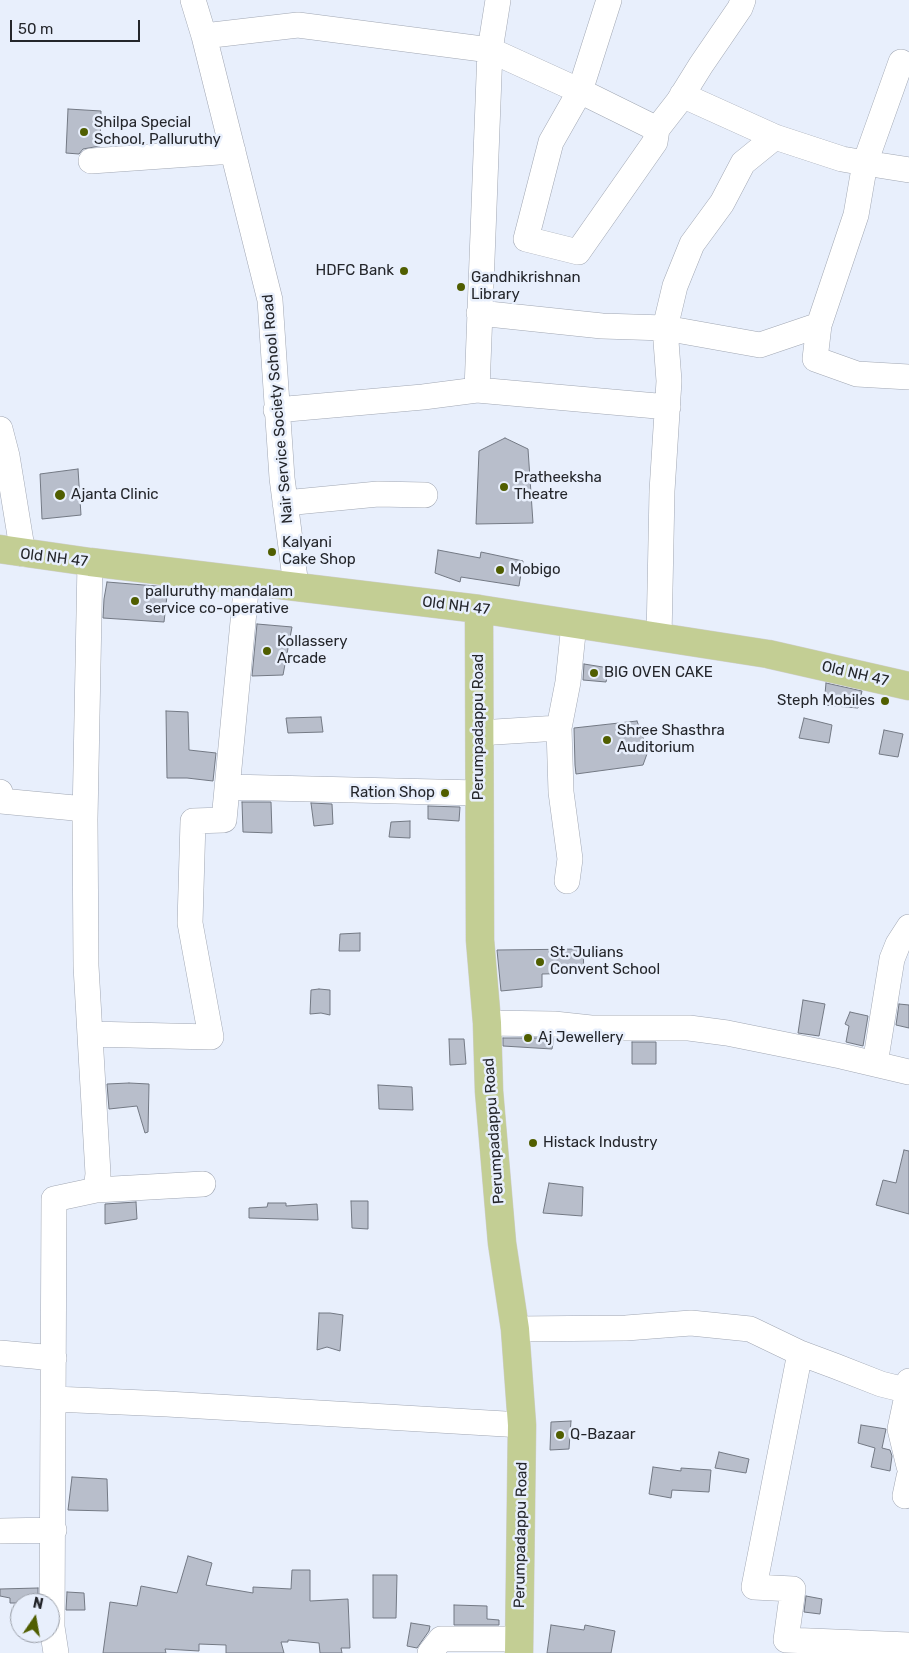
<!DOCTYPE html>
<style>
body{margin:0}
#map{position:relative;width:909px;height:1653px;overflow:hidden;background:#e8effc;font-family:Rubik,sans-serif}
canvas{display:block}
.north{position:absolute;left:10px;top:1593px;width:50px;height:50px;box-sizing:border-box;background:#e8effc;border:1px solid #9a9fa8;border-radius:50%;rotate:12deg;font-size:14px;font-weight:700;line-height:20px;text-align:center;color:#24262b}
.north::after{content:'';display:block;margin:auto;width:18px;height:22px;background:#505e00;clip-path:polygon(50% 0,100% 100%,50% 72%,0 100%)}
.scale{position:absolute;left:10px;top:20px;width:130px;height:22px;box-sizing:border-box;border:2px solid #24262b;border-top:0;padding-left:6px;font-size:15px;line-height:18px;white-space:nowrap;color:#24262b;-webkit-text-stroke:4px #e8effc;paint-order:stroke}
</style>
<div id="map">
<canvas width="909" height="1653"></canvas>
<div class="north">N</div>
<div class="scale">50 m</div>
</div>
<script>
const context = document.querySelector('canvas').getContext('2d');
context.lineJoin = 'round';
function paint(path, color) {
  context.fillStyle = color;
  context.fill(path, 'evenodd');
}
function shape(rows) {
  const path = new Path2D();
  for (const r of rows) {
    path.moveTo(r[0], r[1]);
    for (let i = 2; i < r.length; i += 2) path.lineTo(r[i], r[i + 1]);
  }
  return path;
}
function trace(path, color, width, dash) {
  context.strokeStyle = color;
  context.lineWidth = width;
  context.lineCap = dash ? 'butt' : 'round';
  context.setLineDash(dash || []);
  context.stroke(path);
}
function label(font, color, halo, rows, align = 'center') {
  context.font = font + ' Rubik,sans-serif';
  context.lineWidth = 5;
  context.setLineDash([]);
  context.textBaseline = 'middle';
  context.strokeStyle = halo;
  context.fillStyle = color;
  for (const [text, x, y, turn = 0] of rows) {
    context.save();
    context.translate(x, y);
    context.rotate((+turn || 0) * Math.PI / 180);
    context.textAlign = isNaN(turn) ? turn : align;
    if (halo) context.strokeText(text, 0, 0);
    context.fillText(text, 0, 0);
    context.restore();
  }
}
const building = shape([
 [68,109,101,111,100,146,83,149,79,154,66,153,68,109],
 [505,438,528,449,533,523,476,524,479,451,505,438],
 [78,469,81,515,42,519,40,474,78,469],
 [438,550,480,558,481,552,523,561,519,586,461,577,460,582,435,573,438,550],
 [107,582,168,587,164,622,103,618,104,599,107,582],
 [257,624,292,627,283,675,252,676,257,624],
 [584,664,609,668,606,682,583,680,584,664],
 [826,683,862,691,858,708,824,705,826,683],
 [166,711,188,712,189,750,216,753,213,781,187,778,167,778,166,711],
 [321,717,323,732,288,733,286,718,321,717],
 [804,718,832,725,829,743,799,738,804,718],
 [637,721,648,751,643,765,576,774,575,765,574,728,637,721],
 [884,730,903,734,898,757,879,754,884,730],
 [242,802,271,802,272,833,243,832,242,802],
 [311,803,332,804,333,824,314,826,311,803],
 [428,806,460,807,459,821,428,819,428,806],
 [410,821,410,838,389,837,391,822,410,821],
 [360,933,360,951,339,951,340,934,360,933],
 [583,949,584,973,542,974,542,987,501,991,497,950,583,949],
 [319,989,330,990,330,1015,321,1013,310,1014,311,990,319,989],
 [803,1000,825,1004,819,1036,798,1033,803,1000],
 [899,1004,909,1005,909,1028,896,1025,899,1004],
 [850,1012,868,1016,863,1046,846,1042,849,1026,845,1024,850,1012],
 [503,1038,554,1038,552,1049,503,1046,503,1038],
 [449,1039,464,1039,466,1064,450,1065,449,1039],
 [632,1042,656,1042,656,1064,632,1064,632,1042],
 [129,1083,149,1084,148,1132,145,1133,137,1106,109,1109,107,1084,129,1083],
 [378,1085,412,1087,413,1110,379,1109,378,1085],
 [904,1150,909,1151,909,1214,876,1205,883,1180,896,1183,904,1150],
 [549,1183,583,1187,582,1216,543,1213,549,1183],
 [351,1201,368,1201,368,1229,352,1228,351,1201],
 [136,1202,137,1219,105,1224,105,1204,136,1202],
 [268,1203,286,1203,286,1206,317,1204,318,1220,249,1218,249,1208,267,1207,268,1203],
 [319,1313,330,1313,343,1315,340,1351,327,1347,317,1350,319,1313],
 [571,1421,569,1449,550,1450,551,1422,571,1421],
 [861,1425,886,1429,882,1448,890,1450,892,1456,890,1471,871,1467,875,1448,858,1443,861,1425],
 [719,1452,749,1459,746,1473,715,1468,719,1452],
 [653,1467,681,1471,681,1468,711,1470,709,1492,672,1490,671,1498,649,1494,653,1467],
 [72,1477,107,1479,108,1511,68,1510,72,1477],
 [188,1556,212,1563,206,1585,253,1593,253,1587,291,1589,292,1570,310,1570,310,1601,348,1599,350,1648,341,1648,342,1653,320,1653,319,1643,288,1640,288,1642,281,1642,284,1653,226,1653,226,1645,199,1644,199,1651,165,1649,166,1653,103,1653,110,1602,137,1606,141,1586,177,1593,188,1556],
 [373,1575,397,1575,396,1618,373,1618,373,1575],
 [38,1588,38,1603,23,1600,23,1603,10,1603,10,1598,0,1596,0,1589,38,1588],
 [67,1592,84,1593,85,1610,66,1610,67,1592],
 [806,1596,822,1599,820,1614,804,1612,806,1596],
 [454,1605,487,1606,487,1619,499,1620,499,1625,454,1625,454,1605],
 [411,1623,430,1626,429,1631,417,1648,407,1646,411,1623],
 [551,1625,584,1630,585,1625,615,1631,611,1653,547,1653,551,1625]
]);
paint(building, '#b8becb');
trace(building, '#737984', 1);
const minor = shape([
 [193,0,204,36,270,300,282,478,296,586],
 [204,36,298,25,490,50,498,0],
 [580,91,657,129,655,142,578,252,526,239,551,142,580,91],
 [682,95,775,137,842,159,865,163,901,62],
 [657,129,678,102,701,65,740,8,743,0],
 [91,161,233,151],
 [479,313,602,326,665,328,675,286,692,244,722,203,743,163,775,137],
 [819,325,815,359,857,374,909,377],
 [477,390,668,407],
 [276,410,423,397,477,390,490,50,580,91,609,0],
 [0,429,7,456,23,554],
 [285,503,378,494,425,495],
 [659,638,662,491,669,381,665,328,760,345,819,325,856,215,865,163,909,170],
 [479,733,559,728],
 [228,787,479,793],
 [0,792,1,801,85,809],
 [567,881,570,859,561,792,559,728,568,682,574,624],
 [487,1023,554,1024,591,1028,689,1028,727,1033,841,1056,909,1072],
 [90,1034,211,1037,190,923,193,821,224,820,247,580],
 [875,1064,892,959,898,944,909,927],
 [96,1190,203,1184],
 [515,1329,626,1328,691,1323,750,1329,800,1353,835,1366,881,1384,909,1391],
 [0,1353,54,1358],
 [800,1353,754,1587,793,1589,786,1640,909,1645],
 [909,1381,908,1391,900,1429,909,1466],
 [54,1399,167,1404,522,1425],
 [905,1496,909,1477],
 [0,1531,54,1530],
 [56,1653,52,1627,54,1199,96,1190,98,1174,86,966,85,819,90,562],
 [430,1653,441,1639,519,1639]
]);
const major = shape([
 [0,549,90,562,479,609,768,654,909,686],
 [479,609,480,940,487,1023,489,1091,502,1243,515,1329,522,1425,519,1653]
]);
trace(minor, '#a1a7b3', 26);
trace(major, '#cfcfd0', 29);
trace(minor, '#fff', 25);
trace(major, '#c3ce94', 28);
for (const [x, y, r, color] of [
 [84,132,5,"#505e00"],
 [404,271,5,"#505e00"],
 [461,287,5,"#505e00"],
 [504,487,5,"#505e00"],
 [60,495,6,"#505e00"],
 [272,552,5,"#505e00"],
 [500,570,5,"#505e00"],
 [135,601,5,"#505e00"],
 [267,651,5,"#505e00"],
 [594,673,5,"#505e00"],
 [885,701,5,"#505e00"],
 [607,740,5,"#505e00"],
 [445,793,5,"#505e00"],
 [540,962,5,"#505e00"],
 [528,1038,5,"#505e00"],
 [533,1143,5,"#505e00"],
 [560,1435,5,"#505e00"]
]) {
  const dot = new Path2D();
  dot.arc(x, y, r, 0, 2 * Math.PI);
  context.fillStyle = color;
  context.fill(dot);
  trace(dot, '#e8effc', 2);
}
label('15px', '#24262b', '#e8effc', [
 ["Shilpa Special",94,123],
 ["School, Palluruthy",94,140],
 ["HDFC Bank",394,271,"right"],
 ["Gandhikrishnan",471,278],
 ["Library",471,295],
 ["Pratheeksha",514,478],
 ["Theatre",514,495],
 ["Ajanta Clinic",71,495],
 ["Kalyani",282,543],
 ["Cake Shop",282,560],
 ["Mobigo",510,570],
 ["palluruthy mandalam",145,592],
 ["service co-operative",145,609],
 ["Kollassery",277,642],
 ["Arcade",277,659],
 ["BIG OVEN CAKE",604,673],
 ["Steph Mobiles",875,701,"right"],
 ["Shree Shasthra",617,731],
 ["Auditorium",617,748],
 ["Ration Shop",435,793,"right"],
 ["St. Julians",550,953],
 ["Convent School",550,970],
 ["Aj Jewellery",538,1038],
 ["Histack Industry",543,1143],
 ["Q-Bazaar",570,1435]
], 'left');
label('15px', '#24262b', '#e8effc', [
 ["Nair Service Society School Road",278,409,-95],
 ["Old NH 47",54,558,7],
 ["Old NH 47",456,606,7],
 ["Old NH 47",855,674,13],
 ["Perumpadappu Road",479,727,-90],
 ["Perumpadappu Road",494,1131,-94],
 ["Perumpadappu Road",521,1535,-89]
]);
</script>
